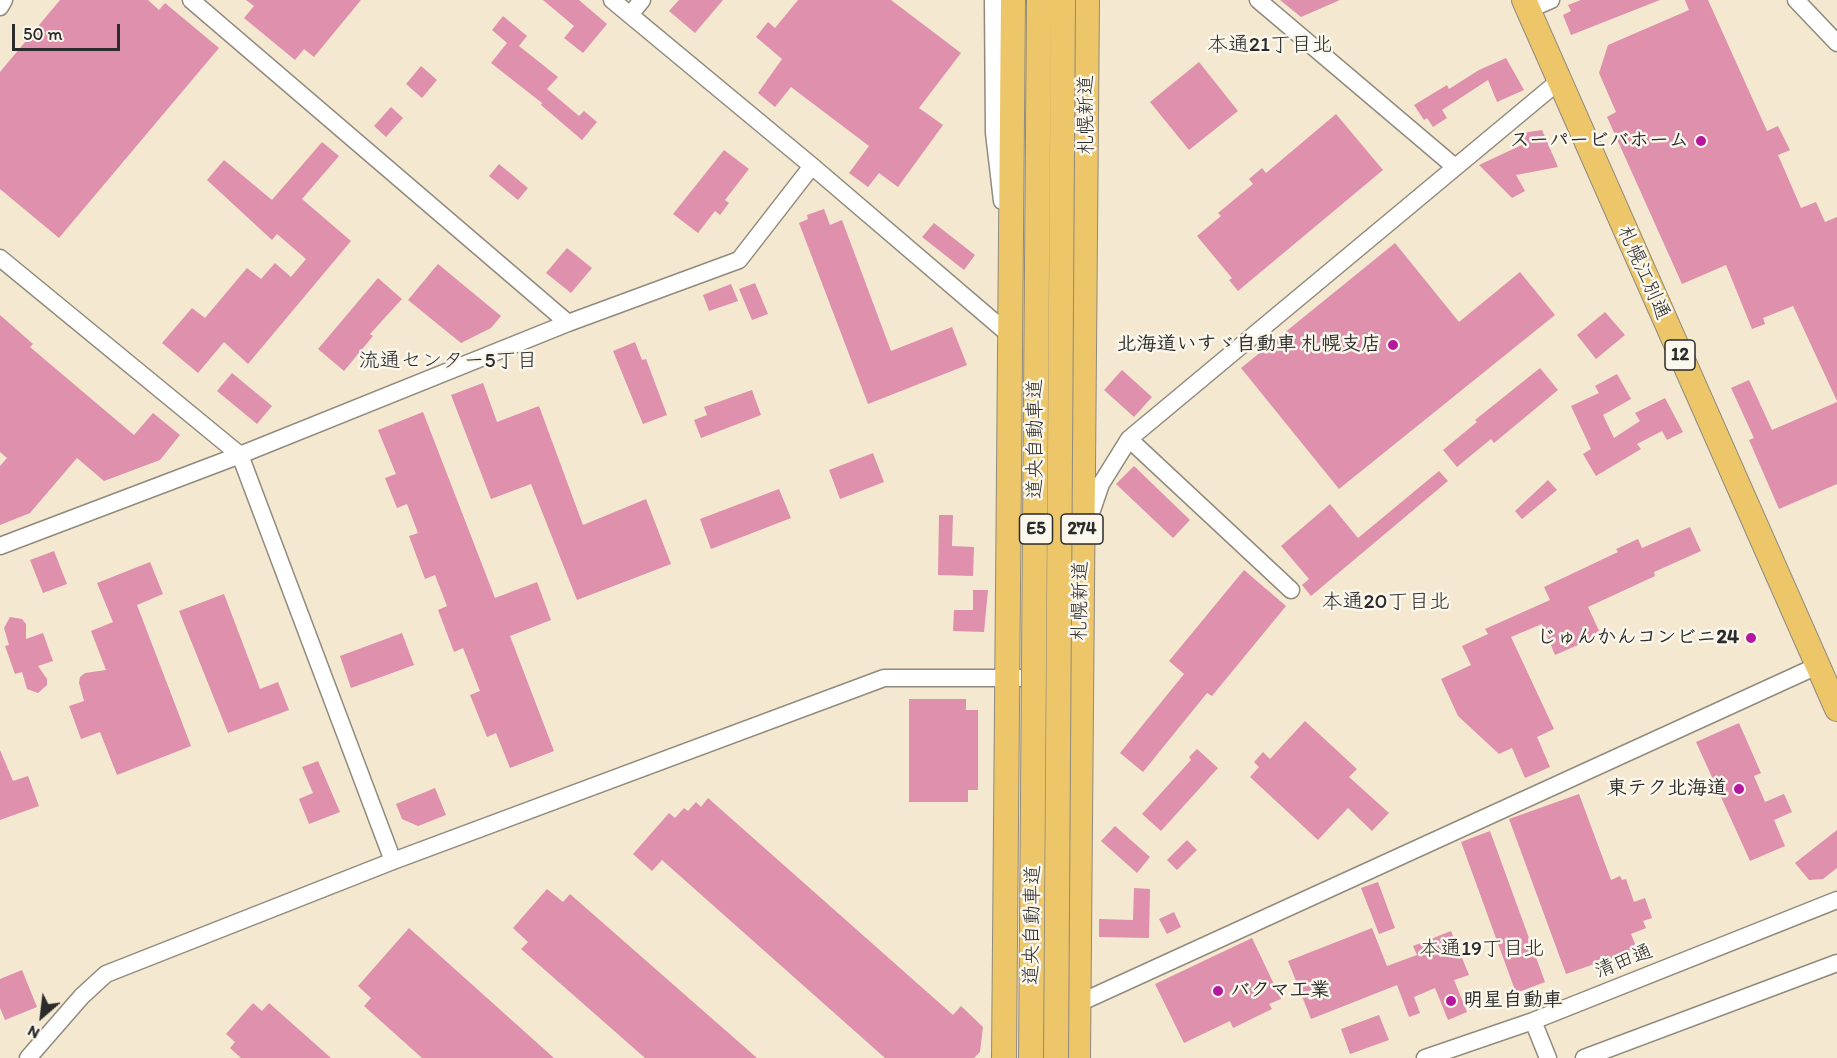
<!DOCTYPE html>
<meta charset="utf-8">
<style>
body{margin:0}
#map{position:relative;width:1837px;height:1058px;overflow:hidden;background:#f5e8d0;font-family:Itim,sans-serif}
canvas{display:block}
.north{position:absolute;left:12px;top:986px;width:60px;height:60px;-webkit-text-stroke:4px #fbf7ec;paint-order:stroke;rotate:208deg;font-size:16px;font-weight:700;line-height:24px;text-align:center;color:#2b2b2b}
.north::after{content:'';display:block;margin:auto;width:21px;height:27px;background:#2b2b2b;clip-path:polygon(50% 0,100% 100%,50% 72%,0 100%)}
.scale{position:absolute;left:12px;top:24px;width:108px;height:27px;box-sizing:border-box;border:3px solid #2b2b2b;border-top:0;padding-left:8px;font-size:18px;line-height:21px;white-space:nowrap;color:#2b2b2b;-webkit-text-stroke:4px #fbf7ec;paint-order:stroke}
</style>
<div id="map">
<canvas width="1837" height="1058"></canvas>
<div class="north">N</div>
<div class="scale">50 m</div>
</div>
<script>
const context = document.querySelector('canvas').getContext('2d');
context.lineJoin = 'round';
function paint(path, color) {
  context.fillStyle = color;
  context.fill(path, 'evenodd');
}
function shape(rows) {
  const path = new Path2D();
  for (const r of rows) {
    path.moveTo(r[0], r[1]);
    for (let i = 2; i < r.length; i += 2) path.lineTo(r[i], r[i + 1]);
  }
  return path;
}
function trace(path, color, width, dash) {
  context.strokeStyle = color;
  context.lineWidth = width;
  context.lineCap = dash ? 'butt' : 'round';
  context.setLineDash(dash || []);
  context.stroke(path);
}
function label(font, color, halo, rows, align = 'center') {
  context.font = font + ' Itim,"Klee One",sans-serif';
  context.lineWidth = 5;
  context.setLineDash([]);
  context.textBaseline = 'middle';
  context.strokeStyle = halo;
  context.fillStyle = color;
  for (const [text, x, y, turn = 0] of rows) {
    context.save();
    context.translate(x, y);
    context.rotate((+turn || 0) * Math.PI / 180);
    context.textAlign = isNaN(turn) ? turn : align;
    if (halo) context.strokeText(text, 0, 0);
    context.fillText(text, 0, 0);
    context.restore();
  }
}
paint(shape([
 [60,0,148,0,159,10,165,3,219,48,59,238,0,189,0,72],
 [246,0,361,0,314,57,304,49,295,60,244,18,254,6],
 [543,0,579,0,607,24,583,53,564,38,574,26],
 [679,0,723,0,695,33,669,11],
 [798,0,891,0,961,53,919,108,943,125,898,187,879,173,868,187,849,173,869,146,791,87,775,107,758,93,782,59,756,37,768,22,775,28],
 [1280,0,1340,0,1301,17],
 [1581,0,1660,0,1571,35,1563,15,1571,11,1568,5],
 [1685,0,1708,0,1767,131,1778,126,1790,150,1778,155,1801,208,1816,202,1825,222,1837,217,1837,401,1793,306,1763,318,1765,324,1752,329,1726,265,1682,284,1607,117,1616,112,1599,73,1608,45,1689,10],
 [503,16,527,36,519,46,558,77,547,89,579,116,584,111,597,122,582,140,541,105,542,103,491,63,507,43,492,30],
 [1506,58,1524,90,1497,102,1488,80,1442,110,1447,118,1433,127,1427,118,1424,120,1414,105,1447,85,1449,89,1479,70],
 [1199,62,1238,111,1189,150,1150,102],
 [421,66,437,80,422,98,406,84],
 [391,107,403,118,386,137,374,126],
 [1336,114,1383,170,1238,291,1229,280,1232,278,1197,236,1221,216,1218,213,1253,184,1249,179,1262,168,1266,173],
 [1542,130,1558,167,1516,175,1525,191,1512,198,1479,165,1526,143,1522,133],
 [322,142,339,156,302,199,351,241,248,364,224,342,198,373,162,343,192,308,205,318,247,268,261,279,275,263,291,277,306,259,277,234,272,240,207,180,224,160,272,200],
 [724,150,749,169,725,200,729,203,720,215,715,211,698,233,673,214],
 [499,164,528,188,518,200,489,176],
 [824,209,830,225,842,220,891,351,952,327,967,365,868,404,799,223,808,219,807,215],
 [934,223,975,255,964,270,922,237],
 [1395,243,1459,322,1520,272,1555,315,1339,489,1241,368],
 [567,248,592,268,571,293,546,273],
 [438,264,501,316,491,328,461,343,408,300],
 [378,278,402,299,370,334,373,336,344,371,318,349],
 [755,283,768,314,752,320,739,289],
 [731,284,738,301,709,311,703,295],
 [1605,312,1625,335,1596,359,1577,335],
 [0,315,33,344,30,347,134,435,153,413,180,435,160,460,104,481,77,458,30,513,0,525,0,466,7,458,0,452],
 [635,342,642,360,646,359,667,415,643,424,613,351],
 [1540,368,1558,390,1494,443,1491,439,1457,467,1443,450,1477,422,1475,420],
 [1122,370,1152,397,1134,417,1104,390],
 [232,373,272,406,257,424,217,391],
 [1617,374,1631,399,1603,415,1614,438,1640,421,1635,413,1665,398,1683,432,1667,440,1662,431,1637,444,1641,449,1596,476,1583,454,1591,449,1571,406,1599,393,1595,386],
 [1749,380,1772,430,1837,402,1837,484,1779,509,1749,440,1754,438,1731,388],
 [483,383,497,422,539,406,583,525,646,499,671,564,577,600,531,484,491,499,451,395],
 [752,390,761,415,701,438,694,420,707,415,704,407],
 [423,412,495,598,537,582,551,620,510,636,554,751,510,768,496,733,487,737,470,695,480,691,463,648,454,652,438,610,447,606,435,575,425,579,409,536,418,533,407,504,397,508,385,478,396,474,378,430],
 [873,453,884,482,840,499,829,470],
 [1134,466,1190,520,1173,538,1116,484],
 [1439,471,1448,481,1311,596,1302,585,1309,579,1281,546,1330,504,1358,538],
 [1548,480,1557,490,1522,519,1515,511],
 [779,489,791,518,711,549,700,519],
 [939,515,953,515,952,546,974,547,973,576,938,575],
 [1690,527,1701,551,1654,572,1655,576,1588,607,1601,635,1555,655,1542,624,1511,637,1554,729,1537,737,1550,767,1525,778,1512,748,1499,754,1458,716,1441,679,1471,665,1462,646,1488,634,1485,629,1550,600,1544,587,1618,552,1616,549,1638,539,1642,548],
 [54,551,67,584,43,593,30,560],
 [150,562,163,594,137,605,191,746,117,775,100,732,81,739,69,706,84,701,79,683,80,677,85,673,106,670,91,631,113,622,97,583],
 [1244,570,1286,606,1212,696,1207,693,1143,772,1120,753,1184,674,1169,661],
 [973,590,988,590,984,632,953,631,954,610,973,610],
 [224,594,260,689,278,682,289,710,228,733,179,611],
 [10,617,22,619,26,624,26,639,43,633,53,661,38,666,47,679,47,685,38,693,27,689,22,672,15,674,5,646,9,645,4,628],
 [402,633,414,665,351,688,340,656],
 [909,699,966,699,966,710,978,710,978,790,968,790,968,802,909,802],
 [1305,721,1357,769,1349,777,1389,813,1372,831,1348,808,1318,840,1250,777,1259,767,1254,762,1263,752,1270,759],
 [1739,723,1761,773,1754,776,1765,802,1784,794,1792,812,1774,820,1785,846,1750,861,1696,742],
 [1197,749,1218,768,1161,831,1142,814,1191,760,1189,757],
 [0,750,13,781,28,776,39,806,0,820],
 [318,761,340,812,309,824,299,799,313,793,302,767],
 [435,788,446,815,418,826,402,819,396,804],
 [1579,794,1611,880,1620,876,1622,880,1626,879,1634,902,1645,898,1652,918,1643,921,1646,928,1631,934,1637,949,1566,974,1509,819],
 [708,798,953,1015,961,1006,983,1027,980,1052,974,1058,885,1058,662,860,652,871,633,854,669,813,675,818,684,808,688,811,696,802,701,807],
 [1115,826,1150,857,1137,873,1101,841],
 [1837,830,1837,868,1823,879,1809,880,1795,863],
 [1490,831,1545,982,1516,993,1461,842],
 [1187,840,1197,850,1177,870,1167,860],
 [1378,882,1395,928,1379,934,1361,888],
 [1134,888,1150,889,1149,938,1099,937,1099,919,1133,920],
 [547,889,563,902,570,894,757,1058,645,1058,521,949,528,942,513,928],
 [1174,912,1181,927,1167,934,1159,919],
 [409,928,554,1058,422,1058,364,1006,371,998,358,986],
 [1372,928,1387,966,1417,955,1413,946,1451,931,1469,975,1454,980,1467,1012,1448,1020,1435,988,1414,997,1420,1013,1409,1017,1397,985,1311,1019,1288,961],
 [1252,938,1281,999,1269,1004,1272,1009,1233,1028,1230,1021,1184,1043,1155,984],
 [22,970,37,1007,5,1020,0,1008,0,979],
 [253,1003,262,1011,269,1003,331,1058,241,1058,230,1048,235,1042,226,1034],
 [1379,1015,1389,1040,1350,1054,1341,1029]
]), '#de90ad');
const minor = shape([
 [191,0,568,323],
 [612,0,812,166,1012,337],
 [993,0,994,133,1002,201],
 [1258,0,1455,167],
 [1796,0,1837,43],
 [0,7,4,0],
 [1528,10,1551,0],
 [630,15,642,0],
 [0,258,240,455,393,861],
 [1129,439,1291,590],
 [1088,522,1101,484,1129,439,1559,81],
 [0,546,240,455,568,323,739,260,812,166],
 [1077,1004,1817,666],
 [1533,1021,1548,1058],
 [28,1058,82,996,106,974,393,861,884,678,1043,678],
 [1425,1058,1533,1021,1837,900],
 [1584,1058,1837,963]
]);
const highway = shape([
 [1524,0,1837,709],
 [1004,1058,1013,0],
 [1078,1058,1087,0]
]);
trace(minor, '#908a7e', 19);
trace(highway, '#908a7e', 26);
trace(minor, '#fff', 16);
trace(highway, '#ecc669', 24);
const highwayBridge = shape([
 [1031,1058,1039,0],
 [1056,1058,1063,0]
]);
trace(highwayBridge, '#908a7e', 26, []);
trace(highwayBridge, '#ecc669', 24);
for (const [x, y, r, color] of [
 [1701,141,6,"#b5179e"],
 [1393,345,6,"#b5179e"],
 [1751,638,6,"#b5179e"],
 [1739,789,6,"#b5179e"],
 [1218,991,6,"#b5179e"],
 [1451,1001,6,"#b5179e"]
]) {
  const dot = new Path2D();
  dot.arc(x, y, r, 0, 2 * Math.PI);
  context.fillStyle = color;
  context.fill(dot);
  trace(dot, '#fbf7ec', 2);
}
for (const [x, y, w] of [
 [1680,355,30],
 [1036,529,33],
 [1082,529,42]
]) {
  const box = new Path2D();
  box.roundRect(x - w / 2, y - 15, w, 30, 4.5);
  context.fillStyle = '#fbf7ec';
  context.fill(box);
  trace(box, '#2b2b2b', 1.5);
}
label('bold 18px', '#2b2b2b', null, [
 ["12",1680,355],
 ["E5",1036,529],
 ["274",1082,529]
]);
label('20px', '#2b2b2b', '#fbf7ec', [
 ["札幌新道",1087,115,-90],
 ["札幌江別通",1643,273,66],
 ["道央自動車道",1036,439,-90],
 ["札幌新道",1081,601,-89],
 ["道央自動車道",1033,925,-89],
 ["清田通",1624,962,-22]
]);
label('bold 20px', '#2b2b2b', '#fbf7ec', [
 ["スーパービバホーム",1689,141],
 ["北海道いすゞ自動車 札幌支店",1381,345],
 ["じゅんかんコンビニ24",1739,638],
 ["東テク北海道",1727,789],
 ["バクマ工業",1230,991,"left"],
 ["明星自動車",1463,1001,"left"]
], 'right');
label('21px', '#2b2b2b', '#fbf7ec', [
 ["本通21丁目北",1270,46],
 ["流通センター5丁目",448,362],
 ["本通20丁目北",1386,603],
 ["本通19丁目北",1482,950]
]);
</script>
